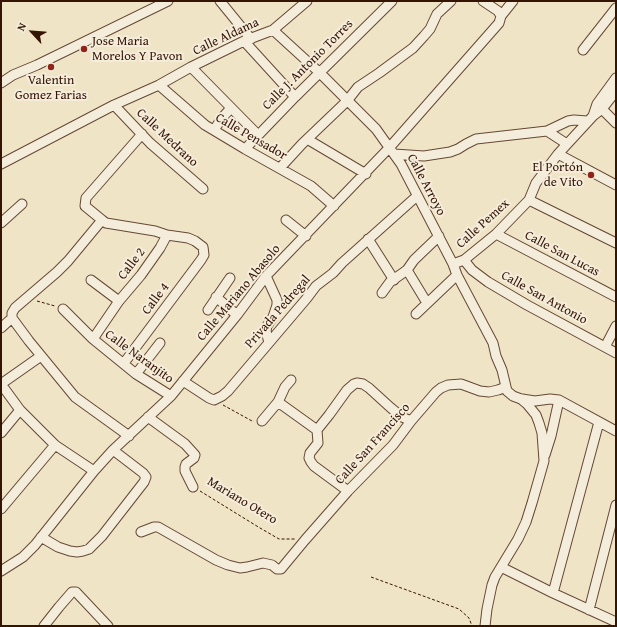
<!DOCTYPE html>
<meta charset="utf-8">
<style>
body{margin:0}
#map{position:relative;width:617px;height:627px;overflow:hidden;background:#f0e4c7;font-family:"Gentium Book Plus",serif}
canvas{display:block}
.frame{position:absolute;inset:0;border:2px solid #351403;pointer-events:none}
.north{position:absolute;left:12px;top:12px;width:40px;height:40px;-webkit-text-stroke:3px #f5eddb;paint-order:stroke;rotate:296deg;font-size:11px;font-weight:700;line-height:16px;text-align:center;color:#351403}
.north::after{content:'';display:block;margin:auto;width:14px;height:18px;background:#351403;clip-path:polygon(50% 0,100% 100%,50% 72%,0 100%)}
</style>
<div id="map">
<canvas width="617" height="627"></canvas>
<div class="frame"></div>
<div class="north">N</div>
</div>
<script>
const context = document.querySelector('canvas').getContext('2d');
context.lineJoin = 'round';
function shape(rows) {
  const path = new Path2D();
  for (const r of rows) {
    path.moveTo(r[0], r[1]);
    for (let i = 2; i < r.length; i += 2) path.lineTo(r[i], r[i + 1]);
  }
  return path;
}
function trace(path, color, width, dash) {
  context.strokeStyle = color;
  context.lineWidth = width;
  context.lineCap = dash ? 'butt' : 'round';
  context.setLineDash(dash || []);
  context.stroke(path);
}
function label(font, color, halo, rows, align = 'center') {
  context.font = font + ' "Gentium Book Plus",serif';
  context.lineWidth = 4;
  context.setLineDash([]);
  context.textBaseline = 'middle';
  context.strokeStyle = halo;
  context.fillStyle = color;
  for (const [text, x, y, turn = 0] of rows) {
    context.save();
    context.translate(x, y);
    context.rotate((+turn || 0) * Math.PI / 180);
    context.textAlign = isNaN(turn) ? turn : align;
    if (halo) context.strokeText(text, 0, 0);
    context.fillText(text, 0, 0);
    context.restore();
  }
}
const minor = shape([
 [220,1,251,39],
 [483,1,498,11,501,16],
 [273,30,320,73,376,129,401,164,453,264,457,275,493,343,496,356,502,370,507,391,513,396,521,399,527,404,536,415,539,423,542,433,544,461,532,503,526,522,518,539,495,577,492,585,487,609,485,626],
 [244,41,295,97],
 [583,50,616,8],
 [191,67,258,135],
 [1,83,13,75,37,65,168,1],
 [159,85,205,125,245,149,311,186,334,206],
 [114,105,150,143,203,189],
 [598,105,616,123],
 [593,116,597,104,616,78],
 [214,130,222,118,231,108],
 [547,131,568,121,574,120,587,121],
 [307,139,366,174],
 [245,149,295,97,392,1],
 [394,154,424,156,450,152,458,149,466,144,476,139,547,131,567,144],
 [558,154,616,185],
 [1,164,114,105,159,85,191,67,244,41,273,30,307,1],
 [280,168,302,144,347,101,358,87,379,73,413,48,424,36,430,29,437,14,451,1],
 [529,200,616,243],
 [286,220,306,236],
 [1,223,22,204],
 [496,234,616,297],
 [368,239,394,280],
 [464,260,472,270,488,282,527,305,616,353],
 [453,264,464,260,496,234,529,200,536,183,558,154,593,116,602,109,616,91],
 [407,270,427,303],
 [266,276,277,300,277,305,273,317,267,326,266,331,269,343],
 [91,280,119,301],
 [382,293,390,282,407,270,414,260,439,236],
 [216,297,237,315],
 [63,309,93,339,136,374,171,396],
 [208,310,230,278],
 [416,314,457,275],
 [12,318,29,341,75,397,129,436],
 [12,318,12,313,15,308,57,272,68,261,102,220],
 [1,328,12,318],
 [93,339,119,301,141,275,160,248,167,235],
 [605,347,616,326],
 [124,363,201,260,204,255,203,247,195,241,188,238,167,235,155,231,106,223,102,220,85,206,86,198,142,134],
 [136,374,160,343],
 [183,381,209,398,214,400,222,396,228,391,307,298,316,286,333,273,342,263,417,196],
 [1,384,20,410,55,445,94,471],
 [1,384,41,356],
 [522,399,535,401,550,399,559,400,616,431],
 [278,402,317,430],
 [148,417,185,444,195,455,194,458,186,464,185,467,185,471,193,487],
 [262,421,278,402,285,387,291,380],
 [1,433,20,410],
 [545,455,551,436,559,400],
 [348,491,314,466,311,462,309,458,310,453,318,443,317,430,329,415,347,390,354,384,357,383,363,384,369,388,391,408,402,417,411,421],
 [1,509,55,445],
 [141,532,154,527,158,527,216,560,228,565,240,568,247,567,263,563,272,565,277,569,281,569,305,540,348,491,393,445,411,421,436,392,441,388,448,385,461,384,480,391,489,392,498,390,506,387],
 [41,537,58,547,70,551,77,552,83,551,89,549,102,536,144,482,146,477,143,473,113,450],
 [501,567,553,593,616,622],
 [1,571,23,557,35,545,94,471,113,450,171,396,237,315,266,276,389,148,499,23,501,16,513,1],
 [553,593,599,422],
 [589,610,616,505],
 [44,626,59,607,72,592,76,592,108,626]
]);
trace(minor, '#644834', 11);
trace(shape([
 [37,301,55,306],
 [223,405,252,421,254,421],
 [200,491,260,528,279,539,295,539],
 [371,577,459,609,469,618,472,626]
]), '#351403', 1, [3, 2]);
trace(minor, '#f5eddb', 9);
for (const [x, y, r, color] of [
 [84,49,4,"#8f2418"],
 [51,67,4,"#8f2418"],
 [591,175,4,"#8f2418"]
]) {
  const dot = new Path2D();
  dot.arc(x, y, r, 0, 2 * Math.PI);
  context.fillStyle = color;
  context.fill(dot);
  trace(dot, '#f5eddb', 1.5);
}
label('13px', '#351403', '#f5eddb', [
 ["Calle Aldama",226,37,-25],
 ["Calle J. Antonio Torres",308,65,-45],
 ["Calle Pensador",251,137,30],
 ["Calle Medrano",167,138,43],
 ["Calle Arroyo",426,185,62],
 ["Calle Pemex",483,224,-42],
 ["Calle San Lucas",562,254,28],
 ["Calle 2",132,264,-53],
 ["Calle Mariano Abasolo",239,293,-50],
 ["Calle San Antonio",544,298,29],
 ["Calle 4",156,299,-53],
 ["Privada Pedregal",278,312,-49],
 ["Calle Naranjito",139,357,36],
 ["Calle San Francisco",373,444,-48],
 ["Mariano Otero",242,501,31]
]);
label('13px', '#351403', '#f5eddb', [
 ["Jose Maria",92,42],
 ["Morelos Y Pavon",92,57],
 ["Valentin",51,81,"center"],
 ["Gomez Farias",51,96,"center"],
 ["El Portón",583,168,"right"],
 ["de Vito",583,183,"right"]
], 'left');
</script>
